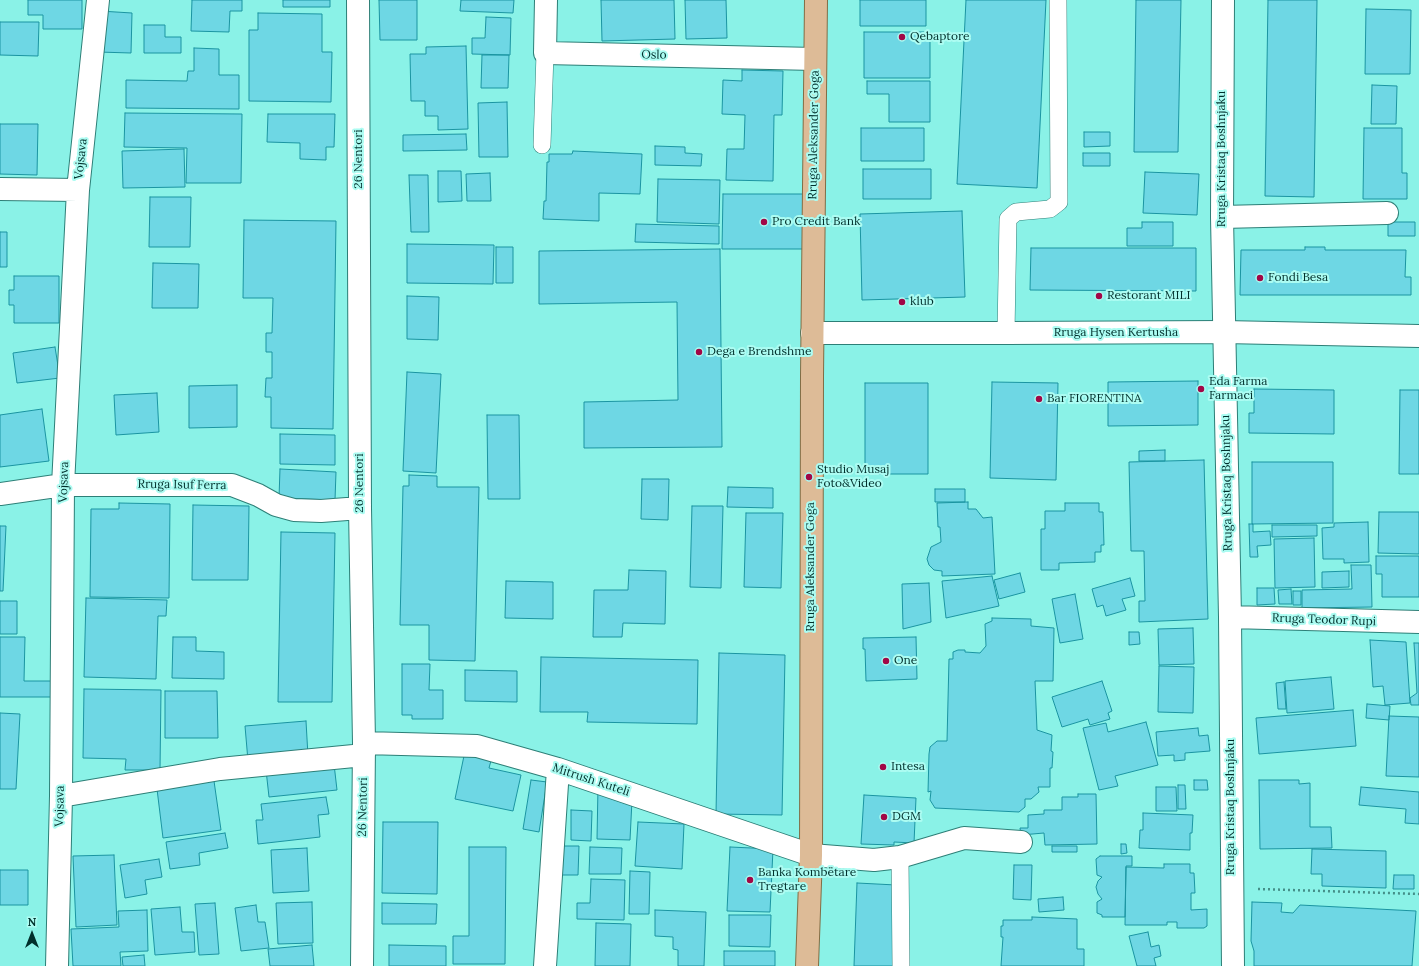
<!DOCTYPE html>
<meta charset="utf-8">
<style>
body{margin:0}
#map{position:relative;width:1419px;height:966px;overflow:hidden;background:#8af2e7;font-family:Lora,serif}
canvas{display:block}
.north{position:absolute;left:12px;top:914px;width:40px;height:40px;-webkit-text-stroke:3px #acfcf2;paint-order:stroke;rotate:0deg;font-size:11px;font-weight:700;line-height:16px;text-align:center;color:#00302c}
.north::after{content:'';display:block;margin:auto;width:14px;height:18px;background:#00302c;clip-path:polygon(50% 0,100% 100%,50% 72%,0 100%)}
</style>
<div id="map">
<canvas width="1419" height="966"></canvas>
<div class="north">N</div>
</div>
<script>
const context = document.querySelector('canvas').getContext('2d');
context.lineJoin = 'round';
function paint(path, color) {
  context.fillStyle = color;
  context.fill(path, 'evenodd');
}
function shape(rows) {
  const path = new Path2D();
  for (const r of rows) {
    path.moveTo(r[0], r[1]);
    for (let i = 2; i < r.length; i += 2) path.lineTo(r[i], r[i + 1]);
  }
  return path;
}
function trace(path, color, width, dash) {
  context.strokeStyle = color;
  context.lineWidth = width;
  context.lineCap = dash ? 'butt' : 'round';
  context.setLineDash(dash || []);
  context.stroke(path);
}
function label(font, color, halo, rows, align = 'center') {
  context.font = font + ' Lora,serif';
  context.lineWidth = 4;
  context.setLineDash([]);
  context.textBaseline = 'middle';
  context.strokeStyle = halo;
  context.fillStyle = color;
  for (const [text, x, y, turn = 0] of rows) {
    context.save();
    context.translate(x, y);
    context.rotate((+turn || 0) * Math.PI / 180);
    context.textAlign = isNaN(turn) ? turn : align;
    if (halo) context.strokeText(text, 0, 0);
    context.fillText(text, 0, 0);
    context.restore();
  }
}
const building = shape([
 [28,0,82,0,82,29,43,29,43,15,28,15,28,0],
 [192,0,242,0,242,11,230,11,229,32,191,31,192,0],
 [283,0,330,0,330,7,283,7,283,0],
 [379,0,417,0,417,40,380,40,379,0],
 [461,0,514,0,513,13,460,11,461,0],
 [601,0,674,0,675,39,602,41,601,0],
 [685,0,726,0,727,38,686,39,685,0],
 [860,0,926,0,926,26,860,26,860,0],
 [966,0,1046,0,1037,188,957,184,966,0],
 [1136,0,1181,0,1178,152,1134,152,1136,0],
 [1268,0,1317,0,1314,197,1265,196,1268,0],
 [1366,9,1411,10,1410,74,1365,74,1366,9],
 [100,11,132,13,131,53,98,52,100,11],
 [258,13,322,14,322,52,332,52,331,102,249,101,249,30,258,30,258,13],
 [486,17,511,18,510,55,472,54,472,38,485,38,486,17],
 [0,22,39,22,38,56,0,55,0,22],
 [144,25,165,25,165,37,181,37,181,53,144,53,144,25],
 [864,32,930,32,930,78,864,78,864,32],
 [466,46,468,129,438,130,438,116,425,116,425,101,411,101,410,54,426,54,426,47,466,46],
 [194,48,219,49,219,75,239,75,239,109,126,108,126,80,187,81,188,71,194,71,194,48],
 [482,55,509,55,508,88,481,88,482,55],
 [742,70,783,71,782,115,774,115,773,181,726,180,727,149,744,149,745,115,722,114,723,80,742,81,742,70],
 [867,81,930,81,930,122,889,122,889,94,867,94,867,81],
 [1372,85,1397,86,1396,124,1371,124,1372,85],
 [507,102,508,157,479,157,478,103,507,102],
 [125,113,242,114,241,183,186,183,187,148,124,147,125,113],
 [268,114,335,114,334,147,326,147,326,160,300,159,300,143,267,142,268,114],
 [0,124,38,124,37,175,0,174,0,124],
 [861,128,924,128,924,161,861,161,861,128],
 [1364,128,1402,128,1402,173,1407,173,1407,199,1363,199,1364,128],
 [1084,132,1110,132,1110,146,1084,147,1084,132],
 [466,134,467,150,403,151,403,135,466,134],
 [655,146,685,147,685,153,702,154,701,166,655,165,655,146],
 [184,149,185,187,123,188,122,151,184,149],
 [573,151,642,154,640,194,599,193,599,221,543,219,544,201,546,201,547,162,549,162,549,154,572,154,573,151],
 [1083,153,1110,153,1110,166,1083,166,1083,153],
 [863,169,931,169,931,199,863,199,863,169],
 [438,171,461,171,462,201,438,202,438,171],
 [1145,172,1199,174,1197,215,1143,213,1145,172],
 [490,173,491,201,467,201,466,174,490,173],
 [409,175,428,175,429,232,411,232,409,175],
 [658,179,720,180,719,224,657,222,658,179],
 [723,194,806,194,806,249,722,249,723,194],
 [150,197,191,197,190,247,149,247,150,197],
 [962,211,965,297,862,300,860,214,962,211],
 [244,220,336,221,333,429,271,428,271,397,265,397,266,378,272,378,272,352,266,352,266,333,272,333,273,298,243,298,244,220],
 [1142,222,1173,222,1173,246,1127,246,1127,228,1142,228,1142,222],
 [1388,222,1415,222,1415,236,1388,236,1388,222],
 [636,224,719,226,719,244,635,242,636,224],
 [0,232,7,232,7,267,0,267,0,232],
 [407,244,494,245,493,284,407,283,407,244],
 [496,247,513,247,513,283,496,283,496,247],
 [1305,247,1325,247,1325,250,1406,250,1405,277,1411,277,1411,295,1240,295,1241,250,1305,250,1305,247],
 [1031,248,1196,248,1196,291,1030,290,1031,248],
 [720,249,722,447,584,448,584,402,678,400,677,302,539,304,539,251,720,249],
 [153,263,199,264,198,308,152,308,153,263],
 [14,276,59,276,59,323,14,323,14,305,9,305,9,290,14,290,14,276],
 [407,296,439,297,438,340,407,339,407,296],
 [55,347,60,378,17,383,13,353,55,347],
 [407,372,441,374,436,473,403,471,407,372],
 [1198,381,1198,425,1108,426,1108,382,1198,381],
 [992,382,1058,383,1056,480,990,478,992,382],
 [865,383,928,383,928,474,865,474,865,383],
 [237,385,237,427,189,428,189,386,237,385],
 [1254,389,1334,390,1334,434,1249,433,1249,413,1254,413,1254,389],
 [1400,390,1419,390,1419,474,1399,474,1400,390],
 [157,393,159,432,116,435,114,395,157,393],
 [42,409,49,461,0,467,0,415,42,409],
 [487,415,519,415,520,499,488,499,487,415],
 [280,434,335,435,335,465,280,464,280,434],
 [1165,450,1165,461,1139,461,1139,451,1165,450],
 [1204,460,1208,619,1139,622,1139,601,1145,601,1144,551,1131,551,1129,462,1204,460],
 [1252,462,1333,462,1333,523,1252,524,1252,462],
 [280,469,336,472,335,500,279,498,280,469],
 [409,475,437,476,437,487,479,487,475,661,429,660,429,625,400,625,403,486,409,486,409,475],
 [642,479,669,479,668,520,641,519,642,479],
 [728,487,773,488,773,508,727,507,728,487],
 [935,489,965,489,965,502,935,502,935,489],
 [968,502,968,509,976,509,983,518,992,517,995,574,942,576,942,571,934,570,929,565,927,559,931,547,941,542,940,527,938,527,937,503,968,502],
 [119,503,170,504,169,598,90,597,91,509,119,509,119,503],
 [1065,503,1099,503,1099,512,1103,512,1104,545,1101,545,1101,552,1095,552,1095,562,1059,563,1059,570,1041,570,1041,529,1045,529,1045,511,1065,511,1065,503],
 [193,505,249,506,248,580,192,580,193,505],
 [692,506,723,506,721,588,690,587,692,506],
 [1379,512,1419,512,1419,554,1378,553,1379,512],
 [746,513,783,513,781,588,744,587,746,513],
 [1368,522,1369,562,1344,563,1344,559,1323,559,1322,528,1334,527,1334,523,1368,522],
 [1249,524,1253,524,1253,532,1270,531,1271,545,1257,546,1258,557,1250,557,1249,524],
 [1272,525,1317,525,1317,536,1272,537,1272,525],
 [0,526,6,526,3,591,0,591,0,526],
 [281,532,335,533,332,702,278,702,281,532],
 [1314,538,1315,587,1275,588,1274,539,1314,538],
 [1376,556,1419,556,1419,597,1382,597,1382,574,1376,574,1376,556],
 [1351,565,1371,565,1372,607,1302,608,1302,590,1352,589,1351,565],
 [629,570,666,571,665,624,623,623,622,637,593,637,594,590,628,590,629,570],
 [1349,571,1349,587,1322,588,1322,572,1349,571],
 [1020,573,1025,592,999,599,994,580,1020,573],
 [992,576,999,606,946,618,942,581,992,576],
 [1130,578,1135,596,1122,599,1126,610,1106,616,1103,605,1097,607,1092,589,1130,578],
 [506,581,553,582,553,619,505,618,506,581],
 [929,583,931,622,903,629,902,584,929,583],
 [1257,588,1274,588,1275,604,1257,605,1257,588],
 [1291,589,1292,604,1279,604,1278,590,1291,589],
 [1293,591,1301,591,1301,605,1293,605,1293,591],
 [1075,594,1083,639,1060,643,1052,599,1075,594],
 [86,598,167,600,166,616,158,616,156,679,84,677,86,598],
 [0,601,17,601,17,634,0,634,0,601],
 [992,618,1031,619,1031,626,1054,628,1053,681,1035,681,1037,730,1052,735,1051,751,1053,752,1052,768,1050,768,1050,787,1038,787,1039,792,1031,799,1025,799,1025,807,1019,812,935,808,930,800,931,791,928,792,929,754,930,747,937,741,947,741,949,659,953,659,953,652,958,650,965,650,965,652,980,653,986,646,985,624,992,621,992,618],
 [1193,628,1194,664,1159,665,1158,629,1193,628],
 [1129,632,1139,632,1140,644,1129,645,1129,632],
 [0,637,25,637,24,681,53,681,53,697,0,697,0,637],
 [173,637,196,637,196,651,224,652,224,679,172,678,173,637],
 [916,637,917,679,866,681,865,649,863,649,863,638,916,637],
 [1370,640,1406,642,1410,703,1385,705,1383,686,1373,687,1370,640],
 [1414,643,1419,643,1419,705,1411,705,1410,698,1417,693,1414,643],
 [719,653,785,655,782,815,716,814,719,653],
 [541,657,698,660,697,724,587,722,588,712,540,712,541,657],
 [402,664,430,664,429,690,443,690,443,719,412,719,412,715,402,715,402,664],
 [1159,666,1194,667,1193,713,1158,712,1159,666],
 [465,670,517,671,517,702,465,701,465,670],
 [1331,677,1334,709,1287,713,1285,681,1331,677],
 [1102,681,1112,711,1108,713,1110,719,1090,725,1088,719,1062,727,1052,697,1102,681],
 [1284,682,1286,709,1278,709,1276,683,1284,682],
 [84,689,161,690,160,770,125,770,126,759,83,758,84,689],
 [165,691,217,691,218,738,165,738,165,691],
 [1367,704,1390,706,1389,720,1366,718,1367,704],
 [1353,710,1356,746,1259,754,1256,718,1353,710],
 [0,713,20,714,16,789,0,789,0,713],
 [1389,716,1419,717,1419,777,1386,776,1389,716],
 [306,721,308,756,248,761,245,726,306,721],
 [1146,722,1158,765,1115,776,1118,786,1099,790,1083,728,1106,723,1108,732,1146,722],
 [1198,728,1199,736,1208,735,1210,751,1185,753,1185,760,1174,761,1174,755,1158,756,1156,732,1198,728],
 [465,751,492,757,489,768,521,775,513,811,455,799,465,751],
 [334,764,337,790,269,797,266,770,334,764],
 [531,780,547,782,539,832,523,829,531,780],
 [1194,780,1207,780,1208,790,1194,790,1194,780],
 [1259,780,1299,780,1299,784,1310,783,1310,827,1331,827,1332,848,1260,849,1259,780],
 [214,781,221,830,163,838,157,789,214,781],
 [1178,785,1185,785,1186,809,1178,809,1178,785],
 [598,787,632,800,630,840,597,839,598,787],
 [1156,787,1176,787,1177,811,1156,811,1156,787],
 [1361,787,1419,792,1419,824,1405,823,1406,809,1359,805,1361,787],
 [1078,794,1096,794,1097,844,1045,845,1044,833,1021,835,1020,828,1028,828,1028,815,1044,814,1044,810,1062,810,1062,797,1078,797,1078,794],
 [864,795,916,798,914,843,894,842,894,845,861,844,864,795],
 [326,797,329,814,318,815,320,837,258,844,256,820,263,820,261,804,326,797],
 [571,810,592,811,591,841,571,840,571,810],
 [1143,813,1193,815,1192,833,1190,833,1190,850,1139,848,1140,830,1143,830,1143,813],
 [383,822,438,822,437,894,382,893,383,822],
 [638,822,684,824,682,869,635,866,638,822],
 [225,833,228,848,199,853,200,865,170,869,166,842,225,833],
 [1121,844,1126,844,1127,853,1121,854,1121,844],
 [560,846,579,846,578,875,560,875,560,846],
 [1052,846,1077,846,1077,852,1052,852,1052,846],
 [469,847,506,847,505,964,453,964,453,936,469,936,469,847],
 [590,847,622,848,621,874,589,874,590,847],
 [730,847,773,849,770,912,727,911,730,847],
 [307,848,309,891,273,893,271,850,307,848],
 [1312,849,1386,851,1386,888,1322,886,1322,874,1311,874,1312,849],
 [114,855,117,925,76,927,73,856,114,855],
 [1100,856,1132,856,1132,866,1126,866,1125,917,1102,917,1102,915,1097,913,1097,902,1102,899,1098,894,1096,887,1098,881,1102,877,1097,875,1096,859,1100,856],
 [159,859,162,877,145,880,147,894,125,898,120,865,159,859],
 [1164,864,1190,864,1190,873,1194,873,1195,893,1191,893,1191,910,1207,909,1207,926,1204,928,1177,928,1177,922,1167,922,1167,925,1125,925,1126,867,1164,868,1164,864],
 [1014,865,1032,865,1031,900,1013,899,1014,865],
 [0,870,28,870,28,905,0,905,0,870],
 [630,871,650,872,649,914,629,914,630,871],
 [1394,875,1414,875,1414,889,1393,889,1394,875],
 [591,879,625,880,624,920,577,919,577,903,590,903,591,879],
 [857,883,896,885,893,966,854,966,857,883],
 [1063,897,1064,910,1039,912,1038,899,1063,897],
 [312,902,313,943,278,944,276,903,312,902],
 [1252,902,1282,903,1281,912,1293,913,1300,905,1416,911,1412,966,1254,966,1254,951,1251,941,1252,902],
 [215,903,219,954,199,955,195,904,215,903],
 [382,903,437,904,436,924,382,924,382,903],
 [256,905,258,922,265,922,269,948,241,951,235,908,256,905],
 [180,907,182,932,194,932,195,952,155,955,151,909,180,907],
 [147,910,148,951,120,952,121,966,73,966,71,929,119,927,118,911,147,910],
 [655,910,706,912,704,966,678,966,678,950,673,949,673,937,655,936,655,910],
 [729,915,771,915,770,947,729,946,729,915],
 [1032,917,1077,919,1077,949,1084,949,1084,966,1001,966,1003,937,1001,937,1001,926,1003,926,1003,920,1032,920,1032,917],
 [596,923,631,924,630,966,595,966,596,923],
 [1148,932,1151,947,1159,945,1161,956,1154,958,1156,966,1137,966,1129,936,1148,932],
 [312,945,314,966,270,966,268,949,312,945],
 [389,945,446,946,446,966,389,966,389,945],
 [724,951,775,951,775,966,724,966,724,951],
 [144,955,145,966,123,966,122,957,144,955]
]);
paint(building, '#6ed7e4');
trace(building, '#1b94a1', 1);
const service = shape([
 [542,145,545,53],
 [1006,333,1008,219,1016,212,1050,209,1059,202,1058,0],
 [900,857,901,966]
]);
const minor = shape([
 [358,0,360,508,364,743,362,966],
 [546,0,545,53,815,59],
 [1223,0,1222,217,1230,617,1233,966],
 [0,189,78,190],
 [1222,217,1387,213],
 [0,494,63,485,232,485,258,495,276,505,294,510,321,511,360,508],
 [1230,617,1419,622],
 [364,743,477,746,558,769,811,855,874,860,900,857,964,838,1021,842],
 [61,796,220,769,364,755],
 [57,966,61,796,63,485,78,190,98,0],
 [545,966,558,769]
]);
const secondary = shape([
 [812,333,1006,333,1224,332,1419,336]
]);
const primary = shape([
 [807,966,811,855,812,376,816,0]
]);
trace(service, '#2d7f77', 18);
trace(minor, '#2d7f77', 24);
trace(secondary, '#2d7f77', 24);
trace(primary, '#816d45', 24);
trace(shape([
 [1258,889,1419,894]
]), '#448f88', 2.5, [2, 3]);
trace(service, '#fff', 17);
trace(minor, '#fff', 22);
trace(secondary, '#fff', 22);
trace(primary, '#ddbb97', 22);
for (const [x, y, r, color] of [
 [902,37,4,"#a10646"],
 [764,222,4,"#a10646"],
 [1260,278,4,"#a10646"],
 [1099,296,4,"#a10646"],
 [902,302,4,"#a10646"],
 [699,352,4,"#a10646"],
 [1201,389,4,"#a10646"],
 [1039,399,4,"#a10646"],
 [809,477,4,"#a10646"],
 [886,661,4,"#a10646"],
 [883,767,4,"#a10646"],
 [884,817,4,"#a10646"],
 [750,880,4,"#a10646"]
]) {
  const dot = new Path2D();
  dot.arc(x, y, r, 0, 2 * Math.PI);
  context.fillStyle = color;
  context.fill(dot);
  trace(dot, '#acfcf2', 1.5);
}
label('12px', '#00302c', '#acfcf2', [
 ["Qebaptore",910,37],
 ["Pro Credit Bank",772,222],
 ["Fondi Besa",1268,278],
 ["Restorant MILI",1107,296],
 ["klub",910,302],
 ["Dega e Brendshme",707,352],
 ["Eda Farma",1209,382],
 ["Farmaci",1209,396],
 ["Bar FIORENTINA",1047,399],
 ["Studio Musaj",817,470],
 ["Foto&Video",817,484],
 ["One",894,661],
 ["Intesa",891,767],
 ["DGM",892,817],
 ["Banka Kombëtare",758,873],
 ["Tregtare",758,887]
], 'left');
label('12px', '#00302c', '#acfcf2', [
 ["Oslo",654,55,1],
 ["Rruga Aleksander Goga",814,135,-89],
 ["Vojsava",81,159,-84],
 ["26 Nentori",359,159,-90],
 ["Rruga Kristaq Boshnjaku",1222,159,-90],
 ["Rruga Hysen Kertusha",1116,333],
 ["Vojsava",64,482,-88],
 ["26 Nentori",360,483,-90],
 ["Rruga Kristaq Boshnjaku",1227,483,-91],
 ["Rruga Isuf Ferra",182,485,1],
 ["Rruga Aleksander Goga",811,567,-90],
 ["Rruga Teodor Rupi",1324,620,2],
 ["Mitrush Kuteli",591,780,18],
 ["Vojsava",60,806,-89],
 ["26 Nentori",363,807,-89],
 ["Rruga Kristaq Boshnjaku",1231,807,-90]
]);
</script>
